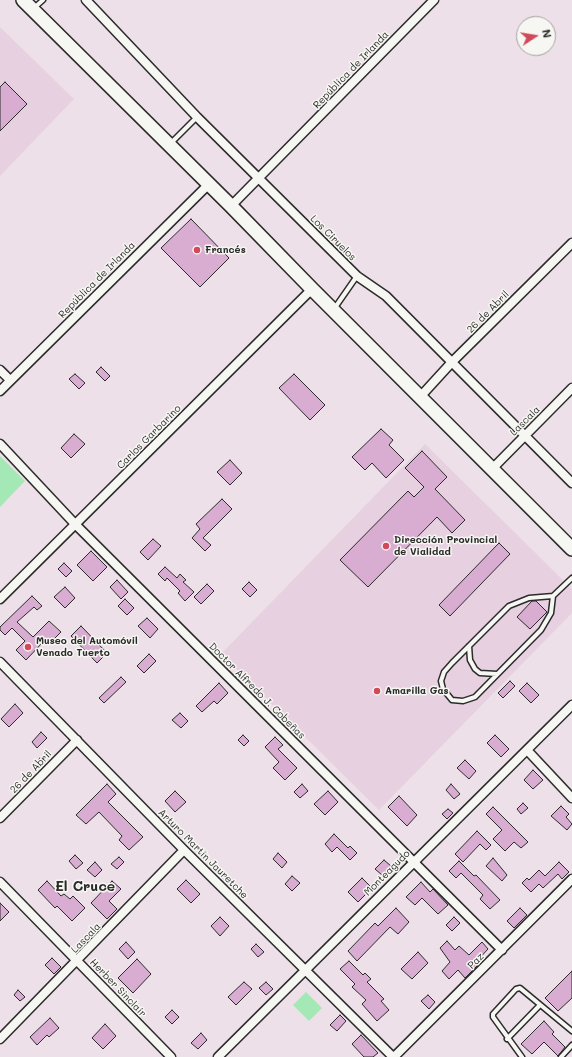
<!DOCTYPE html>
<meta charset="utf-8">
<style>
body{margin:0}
#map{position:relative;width:572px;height:1057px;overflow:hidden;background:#ede0e8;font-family:Mali,sans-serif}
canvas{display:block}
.north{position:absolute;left:516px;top:16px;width:40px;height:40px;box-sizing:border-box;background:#f6f6f2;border:1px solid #a5a5a2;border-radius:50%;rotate:78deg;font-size:11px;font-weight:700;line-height:16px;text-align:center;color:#2b2b2b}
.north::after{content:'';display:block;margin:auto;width:14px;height:18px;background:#d1495b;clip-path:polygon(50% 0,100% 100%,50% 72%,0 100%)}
</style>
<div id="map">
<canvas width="572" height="1057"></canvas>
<div class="north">N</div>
</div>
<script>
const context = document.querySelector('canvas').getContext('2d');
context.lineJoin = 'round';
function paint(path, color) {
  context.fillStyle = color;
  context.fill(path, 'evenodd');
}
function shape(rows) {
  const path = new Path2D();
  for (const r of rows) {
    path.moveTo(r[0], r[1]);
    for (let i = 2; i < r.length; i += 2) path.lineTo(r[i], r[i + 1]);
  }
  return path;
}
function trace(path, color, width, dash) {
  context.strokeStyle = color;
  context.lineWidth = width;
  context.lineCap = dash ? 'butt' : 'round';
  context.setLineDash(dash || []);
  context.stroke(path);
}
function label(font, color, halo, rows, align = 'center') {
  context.font = font + ' Mali,sans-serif';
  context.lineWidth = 3;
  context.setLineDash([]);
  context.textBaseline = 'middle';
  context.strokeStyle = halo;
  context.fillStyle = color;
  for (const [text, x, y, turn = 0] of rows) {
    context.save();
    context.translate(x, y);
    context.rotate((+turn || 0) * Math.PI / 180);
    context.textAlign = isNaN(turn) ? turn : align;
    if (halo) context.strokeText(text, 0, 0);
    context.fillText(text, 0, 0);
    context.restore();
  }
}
paint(shape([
 [0,27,74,99,0,176],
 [425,444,572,589,572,613,379,810,221,654]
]), '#e7d1e1');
paint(shape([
 [0,456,25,481,0,507],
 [306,992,322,1008,309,1021,293,1005]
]), '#a4e9b5');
const building = shape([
 [5,82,27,104,0,131,0,87,5,82],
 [191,219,229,258,200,287,161,248,191,219],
 [101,367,110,376,105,381,96,372,101,367],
 [75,374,85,383,79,389,69,379,75,374],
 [294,374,325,405,310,420,279,388,294,374],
 [381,429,393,440,389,445,404,460,386,478,372,463,365,470,352,457,381,429],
 [74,434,85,444,71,458,61,448,74,434],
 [422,451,447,477,435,489,465,520,452,533,437,517,368,587,340,560,408,491,414,497,424,487,405,468,422,451],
 [230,460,242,473,230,485,217,472,230,460],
 [222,499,232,509,203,538,211,545,205,551,192,538,200,529,196,524,222,499],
 [153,539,161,546,148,560,140,552,153,539],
 [499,543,510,554,450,616,439,605,499,543],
 [91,551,107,567,93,581,77,565,91,551],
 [64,563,72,571,66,577,58,569,64,563],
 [165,567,177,578,180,574,186,580,183,582,194,592,185,601,178,593,180,591,167,578,165,581,158,574,165,567],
 [117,580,128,592,121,599,110,587,117,580],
 [249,582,257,590,250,597,242,589,249,582],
 [207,584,214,591,201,604,194,597,207,584],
 [65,587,75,598,65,608,54,597,65,587],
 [32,596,42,606,37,610,34,607,17,622,33,637,49,621,61,632,48,645,44,641,26,660,16,650,25,641,12,628,5,635,0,630,0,627,32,596],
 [125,599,134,608,127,615,118,606,125,599],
 [532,601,536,601,547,612,530,629,517,617,532,601],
 [147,618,158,629,150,638,138,626,147,618],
 [81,626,107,653,97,663,71,636,81,626],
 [149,654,156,661,144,673,137,666,149,654],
 [121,677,126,682,104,703,99,698,121,677],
 [510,681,515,686,503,698,498,693,510,681],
 [219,683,228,693,217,704,214,701,202,712,196,706,219,683],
 [527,683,539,695,531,703,519,691,527,683],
 [15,704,23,713,9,727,1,719,15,704],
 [180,713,188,721,181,728,172,720,180,713],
 [41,732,47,738,37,748,32,742,41,732],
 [243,735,249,741,244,746,238,740,243,735],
 [495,735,509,749,501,757,487,743,495,735],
 [275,737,283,745,278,749,297,768,285,780,273,768,279,762,265,747,275,737],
 [40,758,44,763,39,769,34,764,40,758],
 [465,760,476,771,469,779,457,768,465,760],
 [533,770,543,780,533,789,524,780,533,770],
 [107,784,116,794,108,802,143,837,129,850,119,840,122,836,99,812,86,824,76,815,107,784],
 [302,784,308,791,300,798,294,792,302,784],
 [451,784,460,794,454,799,446,790,451,784],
 [175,791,186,802,175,812,165,801,175,791],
 [328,791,338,802,325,815,314,804,328,791],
 [399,796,417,815,407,826,388,807,399,796],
 [523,803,528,808,521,814,517,809,523,803],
 [561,806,569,814,566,817,572,824,567,830,551,816,561,806],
 [493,807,528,842,521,848,514,842,505,851,493,839,502,830,486,814,493,807],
 [448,809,453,813,447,819,442,814,448,809],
 [477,831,491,845,486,850,480,844,463,862,455,854,477,831],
 [334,834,348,848,350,846,357,853,350,860,337,847,332,852,325,844,334,834],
 [278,853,287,862,282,868,273,859,278,853],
 [75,855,83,863,76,869,69,861,75,855],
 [119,857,124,862,117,869,111,864,119,857],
 [493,858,507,875,502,881,486,866,493,858],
 [384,860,391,866,382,875,375,869,384,860],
 [459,861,474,876,476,875,500,900,490,909,480,899,483,895,461,873,456,878,449,871,459,861],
 [95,862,102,870,95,877,87,870,95,862],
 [559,862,569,872,562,879,558,874,543,888,539,884,531,892,522,883,527,878,529,880,539,870,545,876,559,862],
 [292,876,300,883,292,891,285,884,292,876],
 [362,878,372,888,358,902,348,892,362,878],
 [186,880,200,894,191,903,177,889,186,880],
 [47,881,61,896,64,894,70,899,73,896,85,908,72,921,57,906,55,908,38,890,47,881],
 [112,881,121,889,109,901,117,909,107,919,91,903,112,881],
 [421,882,430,892,433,889,448,905,438,914,422,898,415,905,406,897,421,882],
 [0,903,9,912,0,921,0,903],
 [396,908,409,922,398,934,390,927,357,961,348,951,375,923,378,926,396,908],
 [520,908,527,915,514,928,507,921,520,908],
 [220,917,229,926,220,936,211,926,220,917],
 [454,917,460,923,452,931,446,925,454,917],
 [447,941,455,950,459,946,469,955,482,942,488,949,476,962,478,965,465,978,458,970,449,979,442,971,450,962,440,948,447,941],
 [126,942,135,952,128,959,119,949,126,942],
 [256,944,264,952,258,957,251,949,256,944],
 [418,952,428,963,412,979,401,969,418,952],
 [52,958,61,967,54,974,45,965,52,958],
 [137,959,151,974,133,993,118,978,137,959],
 [349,961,363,975,365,973,371,979,367,982,384,999,381,1001,389,1010,377,1021,362,1004,366,1000,352,987,355,984,340,969,349,961],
 [572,971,572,998,558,1011,545,998,572,971],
 [244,982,252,989,236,1005,228,997,244,982],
 [266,982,273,989,266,995,259,988,266,982],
 [18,990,25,997,20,1001,14,995,18,990],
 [428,995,435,1002,429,1009,421,1001,428,995],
 [172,1010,179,1017,172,1024,165,1017,172,1010],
 [340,1015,346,1021,337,1031,330,1025,340,1015],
 [50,1018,59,1028,49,1037,47,1035,37,1045,30,1037,50,1018],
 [544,1021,554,1032,552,1034,565,1047,558,1056,544,1042,532,1054,521,1044,544,1021],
 [105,1024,116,1036,103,1049,92,1038,105,1024],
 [201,1033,207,1040,198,1049,191,1043,201,1033],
 [361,1035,378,1053,373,1057,364,1057,352,1044,361,1035]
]);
paint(building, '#d9add1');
trace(building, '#2b2b2b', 1);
const service = shape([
 [34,8,43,0],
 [171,143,197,117],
 [334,309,357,276],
 [553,596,551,613,541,630,475,697,463,701,452,700,443,689,441,681,444,672,452,663,509,606,529,598,553,596,572,578],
 [469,646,470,660,475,669,480,673,497,674],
 [507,1039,540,1005],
 [522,1057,493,1017,493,1014,516,989,520,988,572,1031],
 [561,1057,572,1045]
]);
const minor = shape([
 [86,0,197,117,357,276,386,296,572,483],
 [231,206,434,0],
 [0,370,10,380],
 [0,391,209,184],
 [420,397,452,362,572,243],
 [0,444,75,524,502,950],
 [492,469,572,388],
 [0,599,312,289],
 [0,662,184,850,393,1057],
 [527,750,572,798],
 [0,818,77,740],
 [0,882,171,1057],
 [0,1039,184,850],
 [218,1057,572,705],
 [394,1057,572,879]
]);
const trunk = shape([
 [23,0,231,206,312,289,572,549]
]);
trace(service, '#2b2b2b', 7);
trace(minor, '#2b2b2b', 11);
trace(trunk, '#2b2b2b', 16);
trace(service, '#f6f6f2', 4);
trace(minor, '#f6f6f2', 8);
trace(trunk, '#f6f6f2', 13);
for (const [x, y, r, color] of [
 [197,250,4,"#d1495b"],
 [386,546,4,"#d1495b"],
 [28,647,4,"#d1495b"],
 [377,691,4,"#d1495b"]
]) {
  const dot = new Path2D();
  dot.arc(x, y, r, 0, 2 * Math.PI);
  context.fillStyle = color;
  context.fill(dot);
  trace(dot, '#f6f6f2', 1.5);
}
label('10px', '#2b2b2b', '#f6f6f2', [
 ["República de Irlanda",351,70,-46],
 ["Los Ciruelos",333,238,45],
 ["República de Irlanda",97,280,-45],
 ["26 de Abril",488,312,-45],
 ["Lascala",525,421,-45],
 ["Carlos Garbarino",149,437,-45],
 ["Doctor Alfredo J. Cobeñas",257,691,45],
 ["26 de Abril",31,772,-46],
 ["Arturo Martín Jauretche",203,854,45],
 ["Monteagudo",387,873,-45],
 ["Lascala",86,938,-46],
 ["Paz",476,961,-45],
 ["Herber Sinclair",118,988,46]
]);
label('bold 10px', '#2b2b2b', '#f6f6f2', [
 ["Francés",205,250],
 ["Dirección Provincial",394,540],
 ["de Vialidad",394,552],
 ["Museo del Automóvil",36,641],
 ["Venado Tuerto",36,653],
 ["Amarilla Gas",385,691]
], 'left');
label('bold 14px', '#2b2b2b', '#f6f6f2', [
 ["El Cruce",85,887]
]);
</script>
